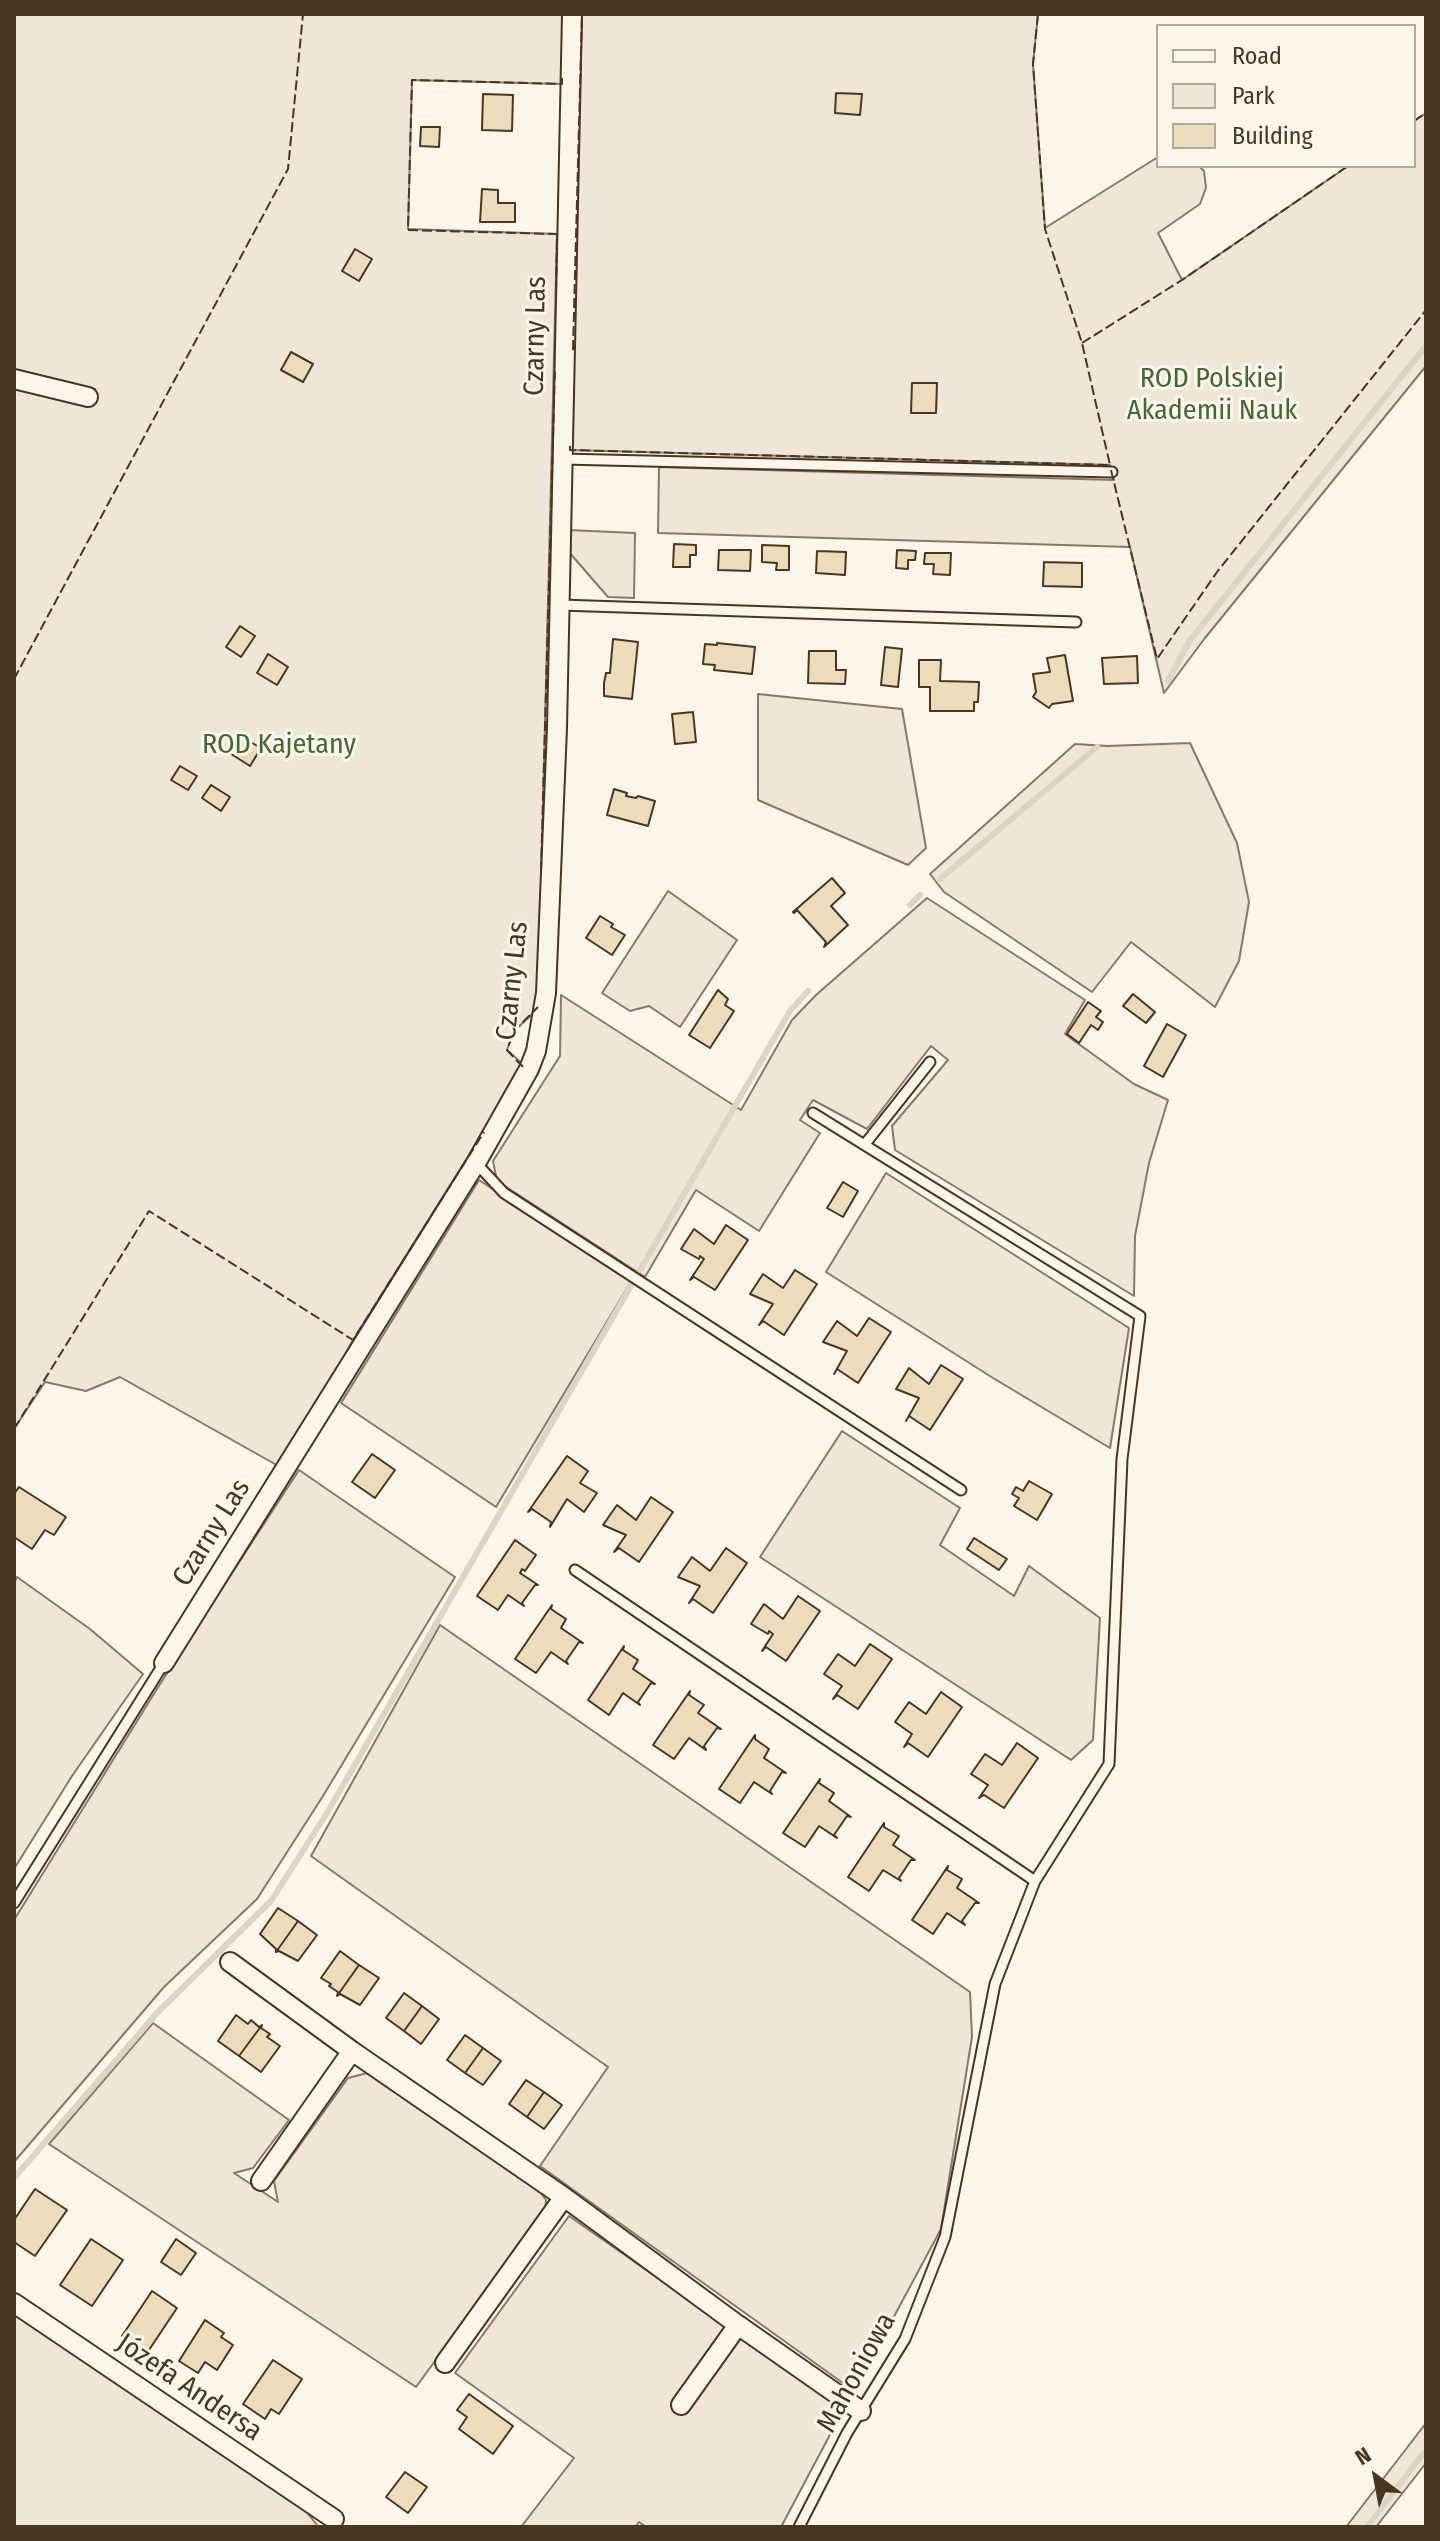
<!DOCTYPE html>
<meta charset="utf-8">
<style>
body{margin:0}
#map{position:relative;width:1440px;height:2541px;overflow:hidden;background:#fbf6e9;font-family:"Fira Sans Condensed",sans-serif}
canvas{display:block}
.frame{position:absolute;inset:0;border:16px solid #4a3520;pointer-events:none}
.legend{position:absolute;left:1156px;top:24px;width:260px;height:144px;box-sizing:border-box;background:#fbf6e9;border:2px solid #b4a999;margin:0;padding:10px 14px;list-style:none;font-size:24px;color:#4a3520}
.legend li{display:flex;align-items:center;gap:16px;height:40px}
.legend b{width:40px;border:2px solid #b4a999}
.north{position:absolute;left:1336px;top:2437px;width:80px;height:80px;-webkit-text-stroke:6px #fbf6e9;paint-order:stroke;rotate:328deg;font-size:22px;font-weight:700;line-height:32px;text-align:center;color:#4a3520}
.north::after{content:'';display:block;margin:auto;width:28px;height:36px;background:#4a3520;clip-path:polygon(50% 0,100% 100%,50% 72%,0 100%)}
</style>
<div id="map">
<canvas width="1440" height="2541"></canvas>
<div class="frame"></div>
<ul class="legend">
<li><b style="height:10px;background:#fbf6e9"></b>Road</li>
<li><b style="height:22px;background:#ede6d9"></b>Park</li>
<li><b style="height:22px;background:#ecdcbc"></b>Building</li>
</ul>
<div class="north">N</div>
</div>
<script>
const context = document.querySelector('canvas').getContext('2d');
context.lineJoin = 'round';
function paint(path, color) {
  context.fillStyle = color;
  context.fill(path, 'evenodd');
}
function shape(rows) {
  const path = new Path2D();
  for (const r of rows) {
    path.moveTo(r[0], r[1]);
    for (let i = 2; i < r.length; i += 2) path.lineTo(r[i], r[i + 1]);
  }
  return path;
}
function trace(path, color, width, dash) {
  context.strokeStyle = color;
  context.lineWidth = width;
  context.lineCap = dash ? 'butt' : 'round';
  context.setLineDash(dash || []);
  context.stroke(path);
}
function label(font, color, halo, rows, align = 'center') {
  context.font = font + ' "Fira Sans Condensed",sans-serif';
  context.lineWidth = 6;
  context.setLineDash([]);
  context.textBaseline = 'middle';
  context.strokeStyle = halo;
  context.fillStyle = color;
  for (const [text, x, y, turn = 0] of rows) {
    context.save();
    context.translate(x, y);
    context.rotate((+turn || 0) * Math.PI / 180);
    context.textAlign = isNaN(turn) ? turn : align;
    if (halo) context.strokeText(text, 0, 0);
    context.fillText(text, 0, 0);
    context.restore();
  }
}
const green = shape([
 [14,14,564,14,562,84,412,80,408,229,557,234,538,1009,514,1031,507,1050,525,1066,353,1340,282,1468,120,1377,86,1391,45,1382,14,1429,14,387,88,405,95,389,14,369,14,14],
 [582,14,1038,14,1033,64,1045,228,1158,157,1158,166,1199,166,1204,171,1206,188,1200,204,1158,233,1182,280,1348,166,1414,166,1414,121,1426,113,1426,366,1205,638,1164,693,1130,547,658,533,659,467,1114,480,1110,465,570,450,582,14],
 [568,530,635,533,634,598,608,597,568,551,568,530],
 [758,694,902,709,926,848,908,865,758,800,758,694],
 [1190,743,1237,843,1249,902,1239,961,1215,1007,1131,942,1092,992,944,892,930,874,1075,744,1107,746,1190,743],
 [668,891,737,940,680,1027,649,1006,630,1011,602,993,668,891],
 [927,898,1085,1000,1065,1034,1134,1084,1168,1100,1149,1163,1135,1236,1134,1296,895,1150,892,1126,948,1060,931,1046,867,1129,813,1100,800,1120,820,1133,759,1231,696,1190,645,1277,497,1181,493,1161,560,1056,561,995,741,1110,792,1020,816,995,927,898],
 [886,1173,1129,1328,1110,1448,993,1378,826,1272,886,1173],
 [479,1180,632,1280,496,1507,341,1403,479,1180],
 [842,1431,960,1508,940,1545,1014,1596,1029,1566,1100,1618,1093,1740,1071,1760,760,1557,842,1431],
 [299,1470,455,1577,323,1796,257,1899,164,1987,14,2162,14,1920,160,1684,299,1470],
 [17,1577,90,1629,143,1674,72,1776,14,1869,14,1583,17,1577],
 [440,1625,970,1992,972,2037,941,2229,854,2391,540,2166,608,2067,311,1856,440,1625],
 [153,2023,289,2120,253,2168,234,2173,278,2202,274,2181,348,2078,375,2071,538,2189,546,2200,545,2211,416,2387,49,2144,153,2023],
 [569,2216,825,2395,841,2414,781,2527,646,2527,639,2522,635,2527,521,2527,574,2458,455,2373,569,2216],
 [14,2312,305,2510,317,2525,316,2527,14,2527,14,2312],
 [1426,2423,1426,2463,1376,2527,1346,2527,1426,2423]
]);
paint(green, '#ede6d9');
trace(green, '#887966', 2);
trace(shape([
 [1168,681,1190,640,1426,346],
 [940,879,1097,747],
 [910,905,920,895],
 [640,1270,790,1011,808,991],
 [14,2178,157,2013,271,1901,327,1813,632,1284],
 [1367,2527,1426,2450]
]), '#dcd4c6', 6);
const building = shape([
 [836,93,862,94,860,115,835,113,836,93],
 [483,94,513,95,512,131,482,130,483,94],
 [421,127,440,127,439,147,420,146,421,127],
 [482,189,498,190,498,203,515,203,515,222,480,222,482,189],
 [355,249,372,259,359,281,342,271,355,249],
 [291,352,313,364,303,382,281,370,291,352],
 [912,383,937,383,936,413,911,413,912,383],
 [674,544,696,545,696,555,690,555,690,567,673,567,674,544],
 [762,545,789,546,789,570,776,570,777,563,762,562,762,545],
 [719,550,751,550,750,571,718,570,719,550],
 [897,550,916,551,915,560,908,560,908,569,896,568,897,550],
 [817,551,846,552,845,575,816,573,817,551],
 [925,553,951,553,950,575,933,574,934,564,924,564,925,553],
 [1044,562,1082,563,1082,587,1043,586,1044,562],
 [240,626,255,636,241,657,226,647,240,626],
 [613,639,638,642,632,699,604,696,604,683,606,673,610,673,613,639],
 [717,643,755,647,752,674,714,670,715,665,703,664,705,644,717,645,717,643],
 [885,647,902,649,898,687,881,685,885,647],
 [809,651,836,651,836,670,846,670,845,684,808,683,809,651],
 [268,654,288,667,277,685,257,673,268,654],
 [1065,655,1073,701,1052,704,1049,708,1033,697,1036,692,1033,674,1050,672,1047,658,1065,655],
 [1137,656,1138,683,1104,684,1102,658,1137,656],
 [919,660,941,660,940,681,979,682,978,702,974,702,974,711,930,711,930,687,919,687,919,660],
 [693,712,696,742,675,744,672,714,693,712],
 [238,735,261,748,250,766,228,752,238,735],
 [180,766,197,776,188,790,171,780,180,766],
 [211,785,230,797,221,811,202,798,211,785],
 [614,789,627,793,626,796,636,798,638,796,655,801,648,826,607,815,614,789],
 [832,878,845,893,831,906,848,925,824,947,826,942,797,910,794,913,793,912,832,878],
 [600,916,613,924,611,927,625,935,612,955,586,938,600,916],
 [718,990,728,999,725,1005,734,1011,710,1048,689,1035,718,990],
 [1133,994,1155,1012,1146,1023,1123,1006,1133,994],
 [1088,1002,1101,1011,1096,1017,1103,1022,1098,1030,1091,1025,1079,1043,1067,1034,1088,1002],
 [1167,1024,1186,1035,1163,1077,1144,1066,1167,1024],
 [843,1182,858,1191,843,1217,827,1208,843,1182],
 [726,1225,748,1240,715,1290,694,1277,690,1280,704,1259,700,1256,699,1259,681,1249,694,1229,714,1244,726,1225],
 [795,1270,817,1284,784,1335,763,1321,759,1325,773,1304,750,1294,763,1274,783,1288,795,1270],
 [869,1318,891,1332,858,1383,837,1369,834,1374,847,1351,823,1342,837,1321,857,1336,869,1318],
 [941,1365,963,1379,930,1430,909,1416,906,1421,919,1398,896,1389,909,1368,929,1384,941,1365],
 [372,1454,395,1470,375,1498,352,1482,372,1454],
 [567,1456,588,1471,580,1483,597,1493,584,1512,567,1499,550,1527,551,1522,532,1509,528,1512,567,1456],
 [1029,1481,1052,1494,1037,1520,1014,1506,1019,1498,1012,1494,1016,1487,1023,1491,1029,1481],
 [19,1487,66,1517,54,1535,45,1530,32,1549,14,1537,14,1494,19,1487],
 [651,1497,673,1512,639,1562,619,1548,614,1552,626,1535,603,1525,617,1505,636,1520,651,1497],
 [974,1538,1007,1559,999,1570,967,1549,974,1538],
 [515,1540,536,1555,525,1571,522,1569,520,1573,538,1585,535,1585,522,1603,524,1606,508,1595,498,1610,477,1596,515,1540],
 [726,1548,747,1563,713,1613,693,1599,689,1603,700,1586,678,1577,692,1557,710,1571,726,1548],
 [798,1596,820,1611,786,1661,766,1647,762,1651,773,1634,769,1631,768,1634,751,1624,764,1604,783,1619,798,1596],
 [552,1605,551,1609,566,1619,561,1628,583,1643,579,1642,566,1661,568,1664,551,1652,536,1673,515,1659,552,1605],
 [870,1644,892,1659,858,1709,837,1695,833,1699,842,1686,824,1674,838,1654,855,1666,870,1644],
 [624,1646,623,1650,638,1660,633,1669,655,1684,651,1683,638,1702,640,1705,623,1693,609,1715,588,1700,624,1646],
 [690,1691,689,1695,704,1705,698,1713,721,1729,717,1728,704,1746,706,1750,689,1738,674,1759,653,1745,690,1691],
 [941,1692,962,1707,928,1757,908,1743,904,1747,912,1734,895,1722,909,1702,926,1714,941,1692],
 [755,1735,755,1739,769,1749,764,1758,786,1773,782,1772,770,1791,772,1794,754,1782,740,1803,719,1789,755,1735],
 [1017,1743,1038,1758,1004,1808,984,1795,979,1798,988,1785,971,1774,985,1754,1002,1765,1017,1743],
 [820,1779,819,1783,834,1793,829,1801,851,1817,847,1816,834,1835,837,1838,819,1826,805,1847,783,1833,820,1779],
 [884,1823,884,1827,899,1836,893,1845,915,1860,911,1860,899,1878,901,1881,883,1870,869,1891,848,1877,884,1823],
 [948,1866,947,1870,962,1879,957,1888,979,1903,975,1903,962,1921,965,1925,947,1913,933,1934,912,1920,948,1866],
 [278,1908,298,1921,276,1952,276,1949,260,1934,278,1908],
 [298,1921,317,1935,298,1961,279,1951,276,1952,298,1921],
 [340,1951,359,1965,337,1996,338,1992,329,1986,331,1984,321,1978,340,1951],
 [359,1965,379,1978,360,2005,340,1994,337,1996,359,1965],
 [404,1993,422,2006,404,2031,386,2018,404,1993],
 [422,2006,439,2019,421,2044,404,2031,422,2006],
 [236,2015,248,2024,251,2020,259,2027,262,2025,239,2056,218,2041,236,2015],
 [262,2025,261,2028,270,2034,267,2037,280,2046,261,2072,239,2056,262,2025],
 [465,2035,483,2048,465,2073,447,2060,465,2035],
 [483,2048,501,2061,483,2085,465,2073,483,2048],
 [526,2080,544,2092,527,2117,509,2104,526,2080],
 [544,2092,562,2105,544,2129,527,2117,544,2092],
 [35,2189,67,2210,35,2256,14,2242,14,2220,35,2189],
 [91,2239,123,2260,92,2306,60,2285,91,2239],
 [176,2239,196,2253,181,2275,161,2262,176,2239],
 [152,2291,177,2308,147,2353,122,2336,152,2291],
 [205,2320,224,2333,221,2337,233,2345,217,2370,205,2362,198,2373,179,2361,205,2320],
 [273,2360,302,2379,279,2414,271,2409,265,2419,243,2404,273,2360],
 [469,2394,513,2426,493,2454,459,2429,467,2417,457,2410,469,2394],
 [405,2472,427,2487,408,2513,386,2497,405,2472]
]);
paint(building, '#ecdcbc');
trace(building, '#4a3520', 2);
const service = shape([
 [562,459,1112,472],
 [560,605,1076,622],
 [865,1144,930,1062],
 [476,1163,504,1193,961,1490],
 [575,1570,1035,1881],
 [14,1903,164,1663],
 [799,2527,847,2433,905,2339,945,2237,995,1984,1035,1881,1109,1764,1122,1459,1140,1316,813,1113]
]);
const minor = shape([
 [14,379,88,397],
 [164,1663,476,1163,529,1069,536,1051,546,993,557,728,572,14],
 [230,1962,352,2051,564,2197,445,2363],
 [261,2181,352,2051],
 [564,2197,738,2325,861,2411],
 [14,2303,334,2519],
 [681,2405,738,2325]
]);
trace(service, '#4a3520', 13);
trace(minor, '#4a3520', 22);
trace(service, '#fbf6e9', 9);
trace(minor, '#fbf6e9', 18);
trace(shape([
 [1414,121,1426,113],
 [556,291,557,234,408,230,412,80,562,84,562,78],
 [1082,343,1182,280,1348,166],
 [573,350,582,14],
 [570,446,570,450,1110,465,1082,343,1045,229,1033,64,1038,14],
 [1111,470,1157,659,1217,572,1426,310],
 [14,679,288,169,303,14],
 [541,871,555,367],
 [523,1067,507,1050,514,1031,538,1007],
 [14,1429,149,1211,353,1340,484,1132]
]), '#4a3520', 2, [10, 4]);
label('28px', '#4a3520', '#fbf6e9', [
 ["Czarny Las",536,336,-89],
 ["Czarny Las",513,981,-84],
 ["Czarny Las",212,1533,-58],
 ["Mahoniowa",857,2373,-61],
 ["Józefa Andersa",189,2388,34]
]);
label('28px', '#436837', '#fbf6e9', [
 ["ROD Polskiej",1212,379],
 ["Akademii Nauk",1212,411],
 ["ROD Kajetany",279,745]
]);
</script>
